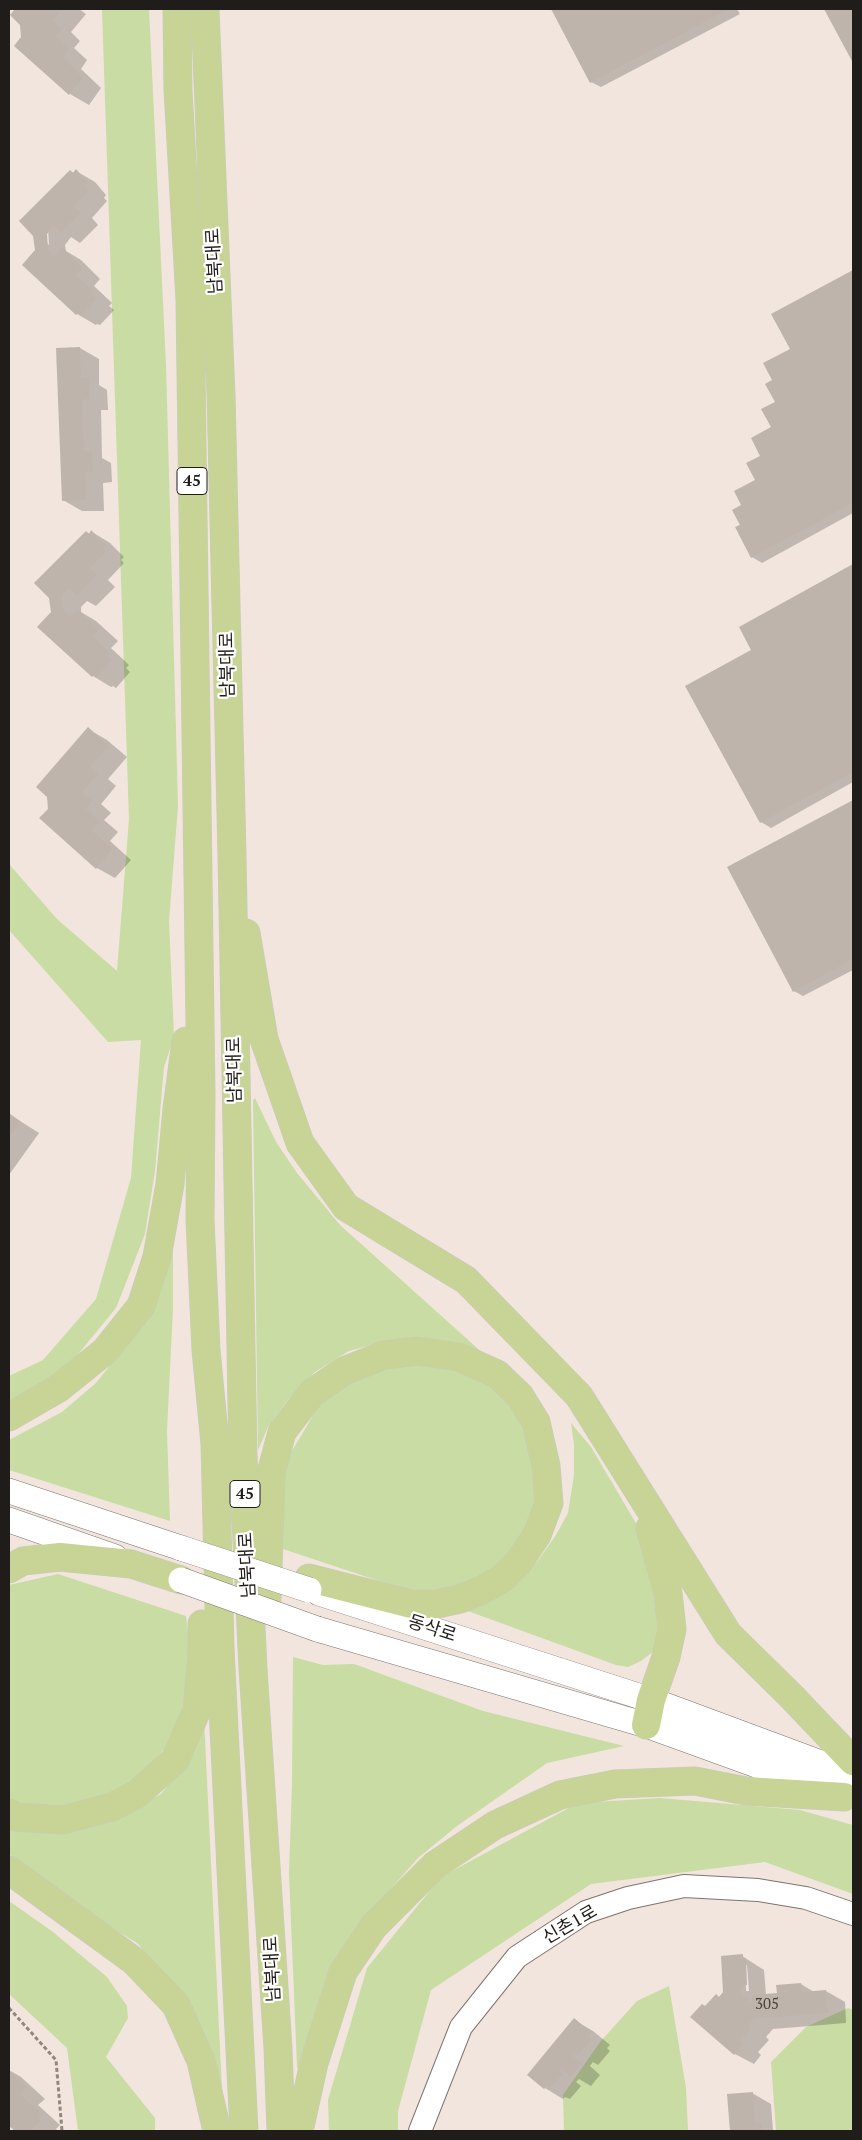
<!DOCTYPE html>
<meta charset="utf-8">
<style>
body{margin:0}
#map{position:relative;width:862px;height:2140px;overflow:hidden;background:#f1e5de;font-family:"PT Serif",serif}
canvas{display:block}
.frame{position:absolute;inset:0;border:10px solid #201c19;pointer-events:none}
</style>
<div id="map">
<canvas width="862" height="2140"></canvas>
<div class="frame"></div>
</div>
<script>
const context = document.querySelector('canvas').getContext('2d');
context.lineJoin = 'round';
function paint(path, color) {
  context.fillStyle = color;
  context.fill(path, 'evenodd');
}
function shape(rows) {
  const path = new Path2D();
  for (const r of rows) {
    path.moveTo(r[0], r[1]);
    for (let i = 2; i < r.length; i += 2) path.lineTo(r[i], r[i + 1]);
  }
  return path;
}
function trace(path, color, width, dash) {
  context.strokeStyle = color;
  context.lineWidth = width;
  context.lineCap = dash ? 'butt' : 'round';
  context.setLineDash(dash || []);
  context.stroke(path);
}
function label(font, color, halo, rows, align = 'center') {
  context.font = font + ' "PT Serif","Noto Sans KR",serif';
  context.lineWidth = 4.5;
  context.setLineDash([]);
  context.textBaseline = 'middle';
  context.strokeStyle = halo;
  context.fillStyle = color;
  for (const [text, x, y, turn = 0] of rows) {
    context.save();
    context.translate(x, y);
    context.rotate((+turn || 0) * Math.PI / 180);
    context.textAlign = isNaN(turn) ? turn : align;
    if (halo) context.strokeText(text, 0, 0);
    context.fillText(text, 0, 0);
    context.restore();
  }
}
paint(shape([
 [102,9,149,9,166,365,178,806,169,921,174,1037,164,1067,155,1171,145,1234,116,1308,61,1375,9,1400,9,1376,43,1360,96,1299,131,1178,141,1040,108,1042,9,930,9,864,57,919,117,971,129,819],
 [255,1098,276,1142,297,1173,340,1225,495,1364,410,1341,375,1344,349,1351,315,1372,288,1400,268,1427,258,1450,253,1101],
 [173,1243,173,1308,167,1431,170,1521,9,1470,9,1440,62,1412,96,1383,123,1349],
 [414,1361,459,1367,500,1392,522,1418,541,1475,529,1533,494,1571,447,1594,409,1591,283,1549,283,1472,286,1461,321,1402,363,1371],
 [571,1423,591,1447,637,1525,659,1586,658,1648,641,1661,628,1667,616,1665,454,1606,507,1587,537,1562,556,1535,568,1513,574,1475,574,1445],
 [58,1574,186,1616,193,1671,174,1736,151,1766,120,1791,77,1809,9,1804,9,1585],
 [293,1657,323,1665,354,1664,483,1711,624,1746,547,1763,457,1826,418,1858,375,1907,299,2074,297,2066,289,1874,292,1783],
 [204,1719,222,2090,210,2051,181,1993,137,1943,71,1903,9,1854,9,1827,133,1809,161,1794,186,1762],
 [660,1798,800,1810,853,1825,853,1894,765,1862,591,1884,431,1990,398,2111,398,2131,329,2131,328,2100,367,1968,441,1877,578,1803],
 [9,1901,53,1932,107,1977,127,2006,128,2018,106,2057,155,2118,155,2131,78,2131,67,2048,9,1994],
 [669,1986,686,2088,688,2131,564,2131,563,2095,600,2042,637,2001],
 [848,2008,853,2010,853,2131,776,2131,771,2062,806,2027]
]), '#c9dca3');
paint(shape([
 [17,9,79,9,86,14,71,32,80,41,74,48,87,60,81,69,101,88,89,105,70,94,15,46,22,37,21,24,11,15],
 [553,9,737,9,740,14,601,87,591,82],
 [826,9,853,9,853,61],
 [70,171,74,173,76,171,95,182,106,195,104,198,107,201,92,218,98,225,80,243,71,237,65,245,66,251,81,260,100,279,94,286,112,303,109,306,114,310,100,325,97,324,96,325,77,314,23,265,36,250,34,235,20,221],
 [48,227,49,245,46,242,45,228],
 [853,272,853,513,762,563,752,557,743,505,757,480,762,456,773,428,776,402,774,380,792,349,773,315],
 [80,348,99,359,99,385,107,390,108,410,101,410,102,458,111,463,112,482,103,483,104,511,82,511,63,500],
 [86,532,90,534,92,532,110,543,124,557,121,560,124,563,108,580,115,587,96,606,87,601,81,607,81,612,96,621,118,641,111,648,129,665,126,668,130,672,116,688,113,686,111,687,93,676,39,627,52,612],
 [853,565,853,782,771,828,761,822,753,650,741,627],
 [88,729,107,740,127,757,108,779,116,786,101,804,111,813,104,820,118,832,110,841,131,860,115,878,97,868,49,809],
 [853,801,853,970,803,996,794,991,729,867],
 [9,1114,39,1133,9,1175],
 [742,1956,764,1970,766,1995,778,1995,801,1984,814,1992,826,1991,845,2002,846,2023,773,2029,766,2037,769,2040,758,2052,761,2055,754,2064,735,2054,706,2007,725,1992],
 [745,1965,747,1965,749,1991,746,1991],
 [574,2020,593,2031,610,2045,607,2048,610,2051,598,2065,593,2062,590,2066,600,2075,591,2086,579,2079,576,2082,581,2086,570,2099,565,2097,563,2099,545,2088],
 [9,2070,21,2077,45,2099,38,2105,60,2125,56,2129,58,2131,17,2131,9,2124],
 [752,2093,771,2104,773,2131,731,2131,729,2095]
]), '#0003');
paint(shape([
 [15,9,62,9,53,21,62,29,56,37,69,49,63,58,83,77,69,95,14,46,21,37,20,25,10,15],
 [551,9,729,9,590,83],
 [824,9,853,9,853,63],
 [76,169,88,183,86,186,89,190,74,206,80,213,61,233,53,226,47,234,48,249,54,256,62,247,82,267,76,275,94,292,91,294,96,298,81,316,78,313,76,315,22,265,35,250,33,236,19,221,70,170,73,173],
 [853,270,853,503,751,558,735,527,740,525,732,510,741,505,734,491,755,480,746,463,760,456,751,438,771,427,761,409,775,402,765,384,772,380,763,363,790,349,771,314],
 [80,347,81,378,89,378,90,399,82,400,84,451,92,451,93,472,85,472,86,500,62,501,56,348],
 [91,530,106,545,103,548,106,552,90,568,97,575,77,596,69,589,62,596,64,611,70,617,77,609,99,629,93,637,111,653,108,656,112,660,96,678,94,675,92,677,37,627,51,612,49,598,34,583,86,531,89,534],
 [853,564,853,772,760,823,685,686,751,650,739,627],
 [88,727,109,746,90,767,98,774,83,792,93,801,86,809,99,821,92,830,113,849,96,869,39,818,48,809,47,797,36,787],
 [853,800,853,959,793,992,727,867],
 [9,1113,21,1122,9,1138],
 [743,1954,743,1958,746,1958,747,1985,741,1985,741,1993,752,2003,752,1995,777,1993,776,1985,801,1983,802,1992,826,1990,828,2013,754,2019,748,2026,751,2028,740,2041,743,2044,734,2055,690,2017,702,2004,705,2006,716,1994,719,1997,723,1992,721,1956],
 [574,2018,592,2033,589,2037,592,2039,578,2055,574,2052,572,2055,582,2063,571,2077,561,2068,559,2070,563,2074,550,2089,547,2086,544,2089,527,2075],
 [9,2071,27,2087,20,2094,42,2114,38,2118,41,2120,31,2131,15,2131,9,2126],
 [753,2092,755,2123,761,2123,762,2131,730,2131,727,2094]
]), '#beb4ac');
const tertiary = shape([
 [420,2131,461,2027,517,1957,586,1912,628,1898,684,1886,758,1890,806,1898,853,1914]
]);
const secondary = shape([
 [9,1491,181,1548],
 [9,1520,115,1557],
 [319,1593,651,1700,853,1775],
 [317,1629,646,1725,831,1792]
]);
const trunk = shape([
 [177,9,178,90,190,300,201,1094,200,1220,206,1350,215,1444,220,1648,244,2131],
 [205,9,221,395,232,855,243,1457,253,1669,278,2048,281,2131],
 [246,933,264,1039,300,1143,346,1207,466,1280,579,1396,728,1634,791,1696,853,1761],
 [9,1417,59,1388,105,1351,141,1306,157,1257,170,1184,177,1109,186,1041],
 [9,1569,23,1561,60,1557,131,1564,181,1580],
 [267,1600,271,1473,282,1432,312,1393,344,1371,384,1355,417,1351,459,1357,497,1374,520,1396,536,1422,546,1466,549,1503,537,1535,519,1562,503,1578,482,1590,460,1599,437,1604,411,1604,309,1578],
 [646,1725,651,1700,666,1657,672,1629,668,1593,650,1528],
 [9,1813,16,1817,63,1820,112,1807,137,1794,175,1760,197,1710,202,1655,202,1624],
 [9,1870,134,1961,176,2005,201,2061,217,2131],
 [299,2131,314,2063,343,1972,374,1926,435,1865,495,1825,560,1795,615,1784,695,1781,746,1791,844,1797]
]);
trace(tertiary, '#7f746e', 24);
trace(secondary, '#7f746e', 26);
trace(trunk, '#c9c9c8', 29);
trace(shape([
 [9,2008,56,2060,62,2131]
]), '#908782', 3, [4, 2.5]);
trace(tertiary, '#fff', 22);
trace(secondary, '#fff', 25);
trace(trunk, '#c8d496', 28);
const secondaryBridge = shape([
 [181,1548,309,1590],
 [181,1580,317,1629]
]);
trace(secondaryBridge, '#7f746e', 26, []);
trace(secondaryBridge, '#fff', 25);
label('15px', '#48423e', null, [
 ["305",767,2005]
]);
for (const [x, y, w] of [
 [192,481,30],
 [245,1494,30]
]) {
  const box = new Path2D();
  box.roundRect(x - w / 2, y - 13.5, w, 27, 4);
  context.fillStyle = '#fff';
  context.fill(box);
  trace(box, '#201c19', 1);
}
label('bold 16px', '#201c19', null, [
 ["45",192,481],
 ["45",245,1494]
]);
label('18px', '#201c19', '#fff', [
 ["남북대로",215,261,-93],
 ["남북대로",228,665,-91],
 ["남북대로",235,1070,-91],
 ["남북대로",248,1565,-93],
 ["동삭로",432,1629,18],
 ["신촌1로",570,1925,-30],
 ["남북대로",273,1969,-93]
]);
</script>
